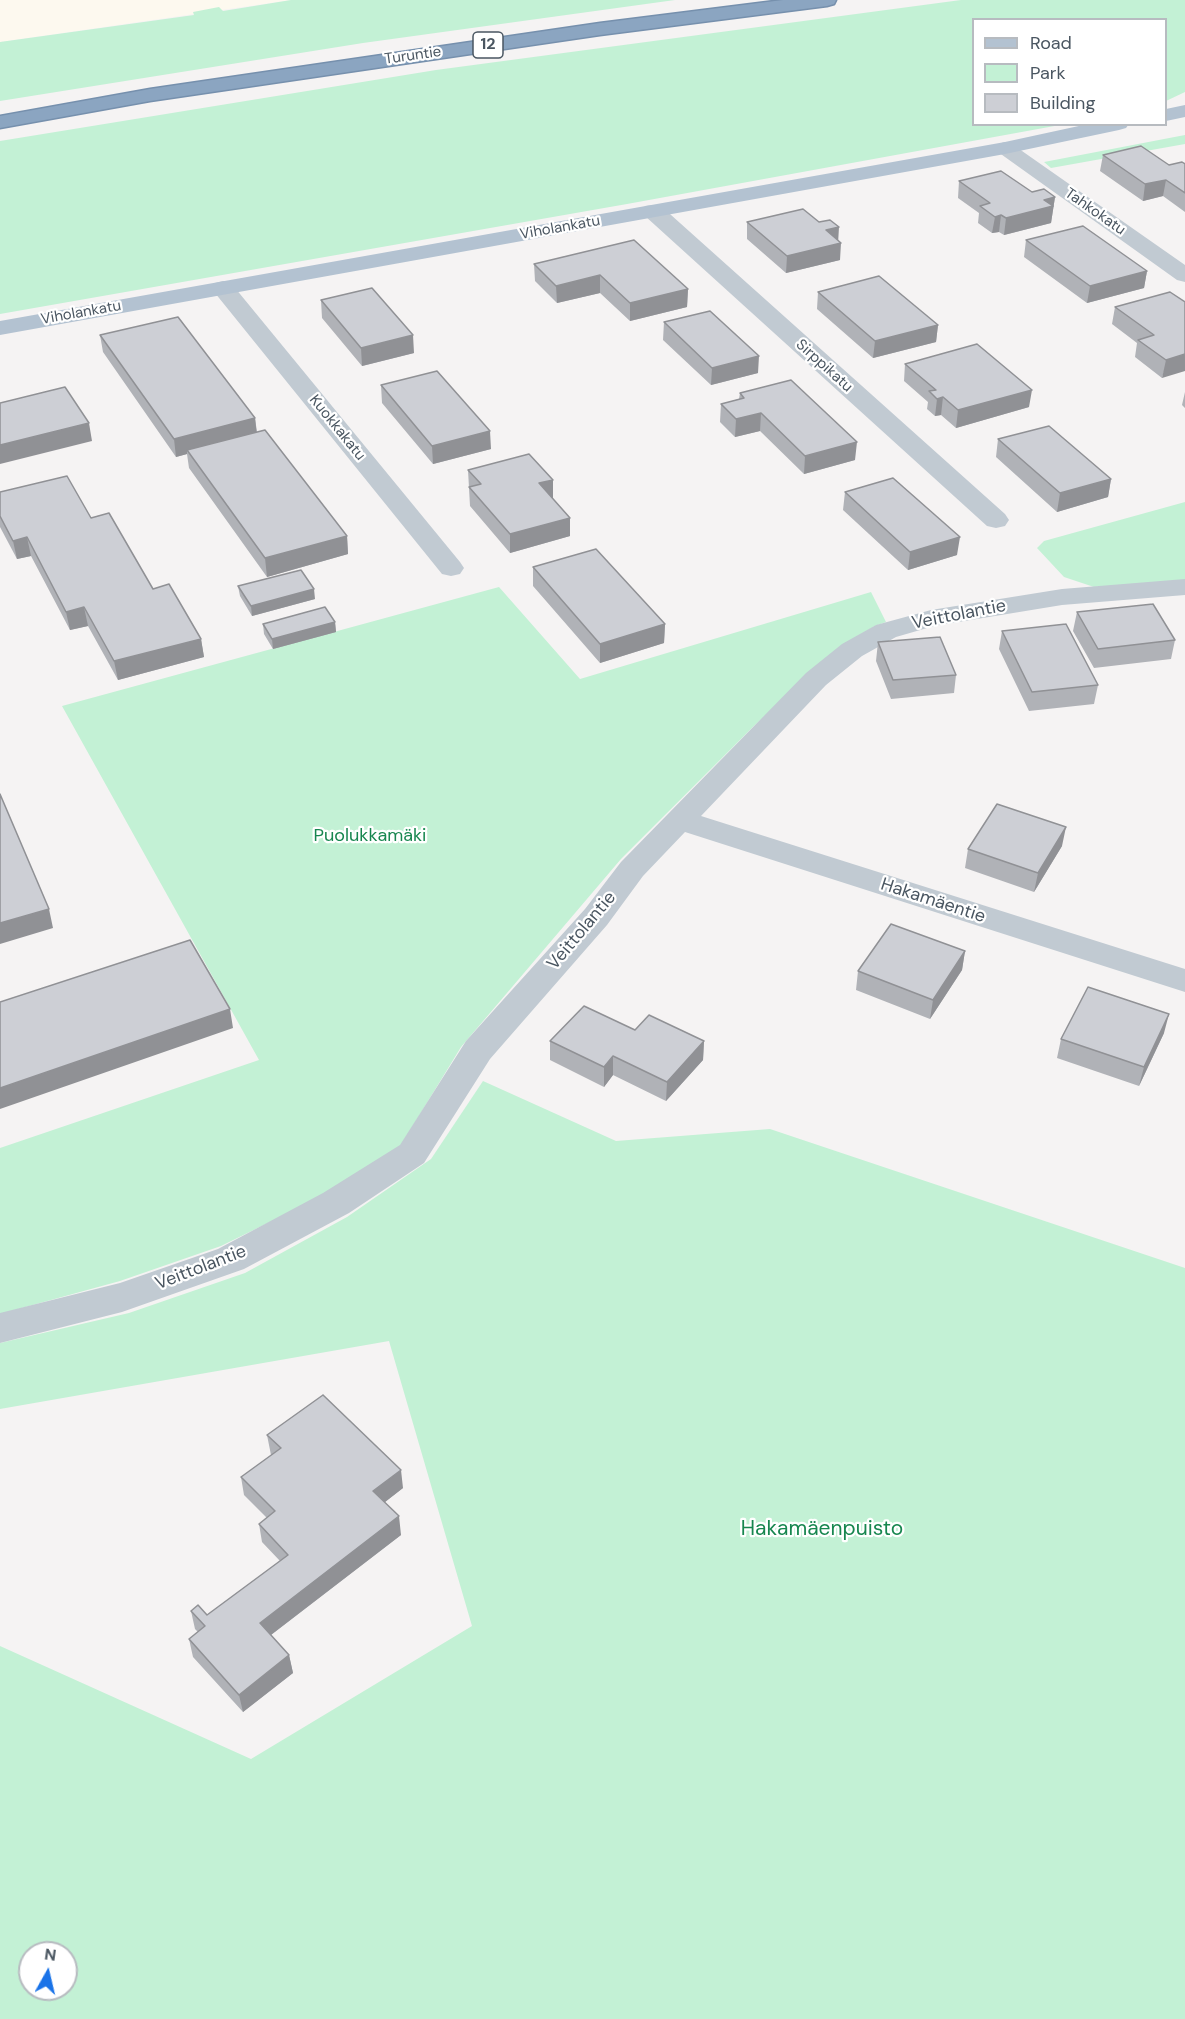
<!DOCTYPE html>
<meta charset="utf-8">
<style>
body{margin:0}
#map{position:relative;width:1185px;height:2019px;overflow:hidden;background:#f5f3f3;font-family:"DM Sans",sans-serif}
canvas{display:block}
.legend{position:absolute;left:972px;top:18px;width:195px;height:108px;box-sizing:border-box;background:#fff;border:2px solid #b7bbc0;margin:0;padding:8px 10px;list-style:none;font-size:18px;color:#4a5661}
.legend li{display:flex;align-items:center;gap:12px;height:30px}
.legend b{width:30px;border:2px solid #b7bbc0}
.north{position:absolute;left:18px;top:1941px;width:60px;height:60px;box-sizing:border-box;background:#fff;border:2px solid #b7bbc0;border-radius:50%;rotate:8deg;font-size:16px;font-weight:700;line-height:24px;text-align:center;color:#4a5661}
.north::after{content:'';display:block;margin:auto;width:21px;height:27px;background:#1a73e8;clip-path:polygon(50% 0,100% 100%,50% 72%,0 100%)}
</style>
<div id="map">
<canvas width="1185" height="2019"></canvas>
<ul class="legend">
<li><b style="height:8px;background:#b3c2d1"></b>Road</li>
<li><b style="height:16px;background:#c3f1d5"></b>Park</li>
<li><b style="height:16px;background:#cdcfd5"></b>Building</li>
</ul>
<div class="north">N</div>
</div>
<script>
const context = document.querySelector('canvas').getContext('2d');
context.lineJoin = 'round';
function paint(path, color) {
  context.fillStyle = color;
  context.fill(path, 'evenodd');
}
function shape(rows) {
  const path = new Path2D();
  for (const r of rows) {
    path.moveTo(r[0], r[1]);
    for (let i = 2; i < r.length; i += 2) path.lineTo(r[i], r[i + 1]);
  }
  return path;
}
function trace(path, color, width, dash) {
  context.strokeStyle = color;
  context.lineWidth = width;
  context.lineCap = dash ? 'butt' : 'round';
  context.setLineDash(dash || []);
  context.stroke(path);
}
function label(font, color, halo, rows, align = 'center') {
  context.font = font + ' "DM Sans",sans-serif';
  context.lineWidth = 4.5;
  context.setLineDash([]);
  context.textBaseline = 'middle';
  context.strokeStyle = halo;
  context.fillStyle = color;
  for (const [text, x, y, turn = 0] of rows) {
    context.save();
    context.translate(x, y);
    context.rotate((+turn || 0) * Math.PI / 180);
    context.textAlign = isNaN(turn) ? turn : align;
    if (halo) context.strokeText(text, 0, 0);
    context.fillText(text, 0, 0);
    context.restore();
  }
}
paint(shape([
 [0,0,291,0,0,42]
]), '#fdf9ef');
paint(shape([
 [291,0,675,0,363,43,0,101,0,42,194,15,193,12,219,7,223,11],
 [961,0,1185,0,1185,92,1166,101,1166,20,974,20,974,124,1060,125,627,204,0,314,0,141,436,70],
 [1185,135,1185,144,1051,168,1044,162],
 [1185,502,1185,581,1094,587,1064,577,1037,548,1044,541],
 [499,587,580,679,871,592,886,622,875,626,842,645,754,726,621,859,461,1047,400,1147,327,1194,221,1246,120,1281,0,1314,0,1148,259,1060,62,706],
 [483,1081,616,1141,770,1129,1185,1268,1185,2019,0,2019,0,1646,251,1759,472,1626,389,1341,0,1409,0,1343,129,1313,245,1273,347,1217,431,1159],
 [30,1953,66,1953,66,1989,30,1989]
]), '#c3f1d5');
const highway = shape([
 [783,0,836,0,834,4,827,6,600,35,150,101,0,128,0,116,150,89,600,23,783,0]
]);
trace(highway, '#7690ad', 3);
paint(shape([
 [1005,142,1012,144,1185,265,1185,282,1177,280,998,152,995,148,998,144,1005,142],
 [653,205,661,206,1005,514,1009,520,1005,526,996,528,987,526,645,216,642,211,645,206,653,205],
 [223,281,231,283,460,562,464,568,460,574,451,576,442,574,215,293,212,288,215,283,223,281],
 [1185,579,1185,595,1062,605,934,626,896,637,862,656,826,685,701,816,1185,969,1185,992,685,832,643,876,607,925,490,1059,424,1163,349,1213,244,1269,122,1312,0,1343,0,1313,120,1283,218,1249,323,1193,400,1145,466,1041,585,909,621,862,806,673,842,644,876,625,931,610,1062,589,1185,579]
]), '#c1cad2');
paint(shape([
 [1185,105,1185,117,1166,121,1166,109,1185,105],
 [1088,124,1129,124,1126,128,1119,130,1005,154,0,335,0,321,1005,142,1088,124]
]), '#b3c2d1');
paint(highway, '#8ba5c1');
paint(shape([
 [1103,155,1169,165,1185,164,1185,212,1163,196,1143,201,1100,171],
 [959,181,1055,197,1051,223,1004,235,999,232,992,233,978,223,979,213,958,198],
 [747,222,838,240,840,260,786,273,747,239],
 [1026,240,1147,271,1144,288,1087,303,1024,257],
 [534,264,688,289,687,307,630,321,600,293,557,303,535,281],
 [818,292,938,325,936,342,873,358,817,309],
 [321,300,414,353,362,366,322,318],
 [1185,302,1162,378,1135,357,1137,343,1112,324,1115,307],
 [664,322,758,373,711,385,663,340],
 [100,335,255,418,257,432,347,536,348,554,267,577,189,468,187,454,176,457,103,352],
 [905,364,1029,407,956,428,941,415,935,416,927,409,928,402,904,381],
 [381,385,491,449,433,464,382,403],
 [1185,392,1185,408,1182,405],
 [740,393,855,460,804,474,760,431,735,437,720,422,721,404,739,399],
 [998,439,1111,479,1108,497,1057,512,996,457],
 [468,470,553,480,553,498,552,498,570,536,510,553,470,506],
 [0,492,91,518,153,589,201,639,204,657,118,680,88,626,70,630,31,556,17,559,0,527],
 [845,492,957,555,908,570,843,510],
 [533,567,665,624,664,643,600,663,533,586],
 [238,586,315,599,252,616,240,596],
 [1077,612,1175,640,1171,659,1094,668,1073,631],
 [335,622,336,632,273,649,264,634,263,624],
 [1002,631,1098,685,1094,704,1029,711,999,649],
 [878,642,956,675,954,693,891,699,876,661],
 [1062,846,1034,892,965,868,968,849],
 [965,951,962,970,930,1019,856,990,858,971],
 [635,1030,704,1041,703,1060,666,1101,613,1075,604,1087,550,1060,550,1041],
 [1164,1033,1139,1086,1057,1058,1061,1039],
 [267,1435,403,1488,385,1502,401,1535,271,1635,289,1655,293,1673,243,1712,193,1657,189,1639,198,1632,195,1629,191,1611,207,1615,280,1561,262,1542,259,1524,267,1518,244,1495,241,1477,271,1455]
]), '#b0b2b7');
paint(shape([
 [1166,180,1163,196,1143,201,1145,184],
 [1055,197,1051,223,1004,235,1006,218,1044,200],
 [1001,215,999,232,992,233,995,217],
 [839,227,838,244,841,243,840,260,786,273,787,256,826,230],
 [1147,271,1144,288,1087,303,1090,286],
 [600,275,600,293,557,303,556,286],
 [688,289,687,307,630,321,630,303],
 [938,325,936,342,873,358,875,341],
 [413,335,414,353,362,366,361,348],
 [1185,354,1185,371,1162,378,1166,360],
 [759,356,758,373,711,385,712,368],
 [1032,390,1029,407,956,428,958,410],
 [943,397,941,415,935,416,937,399],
 [761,413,760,431,735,437,736,419],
 [255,418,257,436,187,450,187,454,176,457,174,439],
 [89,423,92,441,0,464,0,445],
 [490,431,491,449,433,464,432,446],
 [857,442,855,460,804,474,805,456],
 [1111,479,1108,497,1057,512,1060,493],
 [553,480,553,498,539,502,539,483],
 [570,518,570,536,510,553,510,534],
 [347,536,348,554,267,577,265,558],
 [27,537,31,556,17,559,13,541],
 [960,537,957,555,908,570,910,552],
 [314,589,315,599,252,616,251,606],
 [84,607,88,626,70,630,66,612],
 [335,622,336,632,273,649,272,639],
 [665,624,664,643,600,663,600,644],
 [201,639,204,657,118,680,114,661],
 [1066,827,1062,846,1034,892,1038,873],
 [49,909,53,928,0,944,0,923],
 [965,951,962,970,930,1019,933,1000],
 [230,1009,233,1028,0,1109,0,1088],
 [1169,1014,1164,1033,1139,1086,1144,1067],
 [704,1041,703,1060,666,1101,667,1082],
 [613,1056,613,1075,604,1087,604,1067],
 [401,1470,403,1488,376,1509,373,1491],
 [399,1516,401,1535,263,1641,260,1623],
 [289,1655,293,1673,243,1712,239,1695]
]), '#909195');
const building = shape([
 [1141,146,1169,165,1182,162,1185,164,1185,193,1166,180,1145,184,1103,155,1141,146],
 [1001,171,1032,192,1044,189,1055,197,1044,200,1053,206,1006,218,1001,215,995,217,980,206,990,203,959,181,1001,171],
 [803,209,819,222,830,220,839,227,826,230,841,243,787,256,747,222,803,209],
 [1083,226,1147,271,1090,286,1026,240,1083,226],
 [634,240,688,289,630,303,600,275,556,286,534,264,634,240],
 [879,276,938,325,875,341,818,292,879,276],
 [372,288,413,335,361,348,321,300,372,288],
 [1170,292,1185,302,1185,354,1166,360,1138,340,1154,335,1115,307,1170,292],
 [710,311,759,356,712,368,664,322,710,311],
 [178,317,255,418,174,439,100,335,178,317],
 [977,344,1032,390,958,410,943,397,937,399,929,391,936,390,905,364,977,344],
 [437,371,490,431,432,446,381,385,437,371],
 [791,380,857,442,805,456,761,413,736,419,721,404,744,398,740,393,791,380],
 [65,387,89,423,0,445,0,403,65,387],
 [1049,426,1111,479,1060,493,998,439,1049,426],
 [265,430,347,536,265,558,187,450,265,430],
 [529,454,553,480,539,483,570,518,510,534,469,487,481,484,468,470,529,454],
 [67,476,91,518,109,513,153,589,169,584,201,639,114,661,84,607,66,612,27,537,13,541,0,516,0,492,67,476],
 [893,478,960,537,910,552,845,492,893,478],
 [596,549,665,624,600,644,533,567,596,549],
 [301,570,314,589,251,606,238,586,301,570],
 [1153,604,1175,640,1098,649,1077,612,1153,604],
 [325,607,335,622,272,639,263,624,325,607],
 [1066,624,1098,685,1032,692,1002,631,1066,624],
 [940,637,956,675,893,680,878,642,940,637],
 [0,794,49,909,0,923,0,794],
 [997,804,1066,827,1038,873,968,849,997,804],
 [891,924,965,951,933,1000,858,971,891,924],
 [190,940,230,1009,0,1088,0,1002,190,940],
 [1088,987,1169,1014,1144,1067,1061,1039,1088,987],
 [584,1006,635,1030,649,1015,704,1041,667,1082,613,1056,604,1067,550,1041,584,1006],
 [323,1395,401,1470,373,1491,399,1516,260,1623,289,1655,239,1695,189,1639,205,1626,191,1611,198,1605,207,1615,288,1555,259,1524,275,1511,241,1477,281,1448,267,1435,323,1395]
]);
paint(building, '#cdcfd5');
trace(building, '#909195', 1.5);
label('15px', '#4a5661', '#fff', [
 ["Turuntie",413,56,-8],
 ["Tahkokatu",1095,212,35],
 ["Viholankatu",560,228,-10],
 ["Viholankatu",81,313,-10],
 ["Sirppikatu",824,366,42],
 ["Kuokkakatu",337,428,51]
]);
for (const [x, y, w] of [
 [488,45,30]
]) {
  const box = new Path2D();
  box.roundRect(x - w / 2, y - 13, w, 26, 4.5);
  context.fillStyle = '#fff';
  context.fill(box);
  trace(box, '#4a5661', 1.5);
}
label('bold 16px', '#4a5661', null, [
 ["12",488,45]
]);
label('18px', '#4a5661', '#fff', [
 ["Veittolantie",959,615,-11],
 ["Hakamäentie",933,901,18],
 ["Veittolantie",582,931,-50],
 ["Veittolantie",201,1268,-21]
]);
label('18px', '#17864f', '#fff', [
 ["Puolukkamäki",370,836]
]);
label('21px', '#17864f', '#fff', [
 ["Hakamäenpuisto",822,1529]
]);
</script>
